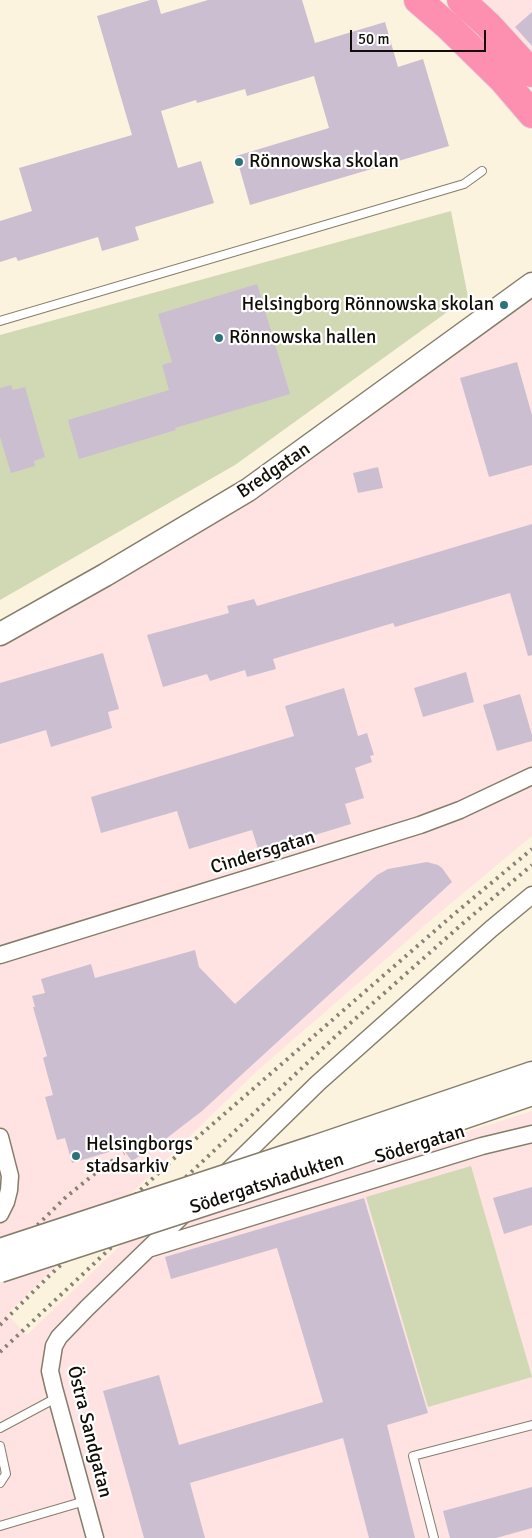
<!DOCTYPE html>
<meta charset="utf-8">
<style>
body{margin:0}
#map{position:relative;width:532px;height:1538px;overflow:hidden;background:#fcf3de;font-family:Signika,sans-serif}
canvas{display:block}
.scale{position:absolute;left:350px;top:30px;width:136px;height:22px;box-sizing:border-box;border:2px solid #110d07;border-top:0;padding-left:6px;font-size:15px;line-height:18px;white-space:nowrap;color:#110d07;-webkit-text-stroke:4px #fff;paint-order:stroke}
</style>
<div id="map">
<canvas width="532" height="1538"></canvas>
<div class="scale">50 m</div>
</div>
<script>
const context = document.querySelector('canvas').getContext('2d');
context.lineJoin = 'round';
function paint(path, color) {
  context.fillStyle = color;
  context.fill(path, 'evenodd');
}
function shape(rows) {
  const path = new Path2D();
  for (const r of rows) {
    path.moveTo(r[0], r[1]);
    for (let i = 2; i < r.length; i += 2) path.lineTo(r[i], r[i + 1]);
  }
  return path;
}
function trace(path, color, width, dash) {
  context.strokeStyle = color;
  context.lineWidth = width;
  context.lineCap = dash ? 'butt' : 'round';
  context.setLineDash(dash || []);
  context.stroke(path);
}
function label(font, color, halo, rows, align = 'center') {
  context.font = font + ' Signika,sans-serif';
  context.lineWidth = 4.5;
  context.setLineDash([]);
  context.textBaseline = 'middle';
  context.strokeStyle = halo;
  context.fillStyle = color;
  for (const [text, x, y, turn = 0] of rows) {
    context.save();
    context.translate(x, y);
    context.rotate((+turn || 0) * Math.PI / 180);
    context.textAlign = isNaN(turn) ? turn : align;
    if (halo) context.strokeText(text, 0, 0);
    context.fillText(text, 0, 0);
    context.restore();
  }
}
paint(shape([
 [484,0,532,0,532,60],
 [532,293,532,836,438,914,257,1071,7,1314,27,1335,126,1240,532,1111,532,1538,0,1538,0,641]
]), '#fee3e2');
paint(shape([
 [451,211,468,297,235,465,0,600,0,335],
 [471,1166,532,1377,428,1407,366,1197]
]), '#d1d8b4');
paint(shape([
 [150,0,157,0,161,14,208,0,302,0,315,43,385,22,398,67,423,59,449,146,250,205,236,156,329,128,314,76,247,96,245,89,197,103,196,100,161,111,178,168,201,161,214,203,135,227,139,240,102,251,98,237,18,261,16,257,0,262,0,221,32,211,19,168,132,135,97,16],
 [532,12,532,46,515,27],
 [257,284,290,394,175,428,176,430,79,459,68,420,169,390,162,365,172,362,158,314],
 [517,362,532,415,532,465,489,477,460,378],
 [11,385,13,390,25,387,45,457,34,461,35,466,11,473,0,437,0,388],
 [378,467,383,488,358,493,353,473],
 [532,524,532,655,528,656,510,593,395,627,393,623,273,659,276,669,247,677,245,670,210,681,207,674,163,687,147,635,229,613,227,606,254,599,257,606],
 [103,653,119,709,108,712,112,728,51,747,46,730,0,744,0,683],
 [466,672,474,702,423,717,414,688],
 [344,688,358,736,367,733,374,755,370,756,372,762,355,768,364,798,345,804,351,824,259,852,252,830,189,849,177,811,101,833,91,797,294,736,285,706],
 [520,694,532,735,532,741,497,751,483,705],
 [427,862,438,865,442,868,452,882,202,1111,163,1141,132,1161,122,1148,72,1163,65,1138,57,1140,45,1097,53,1095,43,1058,47,1056,33,1007,35,1007,32,996,45,993,41,979,91,964,95,978,195,950,199,967,235,1004,377,875,388,869],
 [532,1187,532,1225,504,1234,493,1198],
 [364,1198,428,1413,387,1425,415,1538,369,1538,343,1438,190,1483,205,1538,144,1538,103,1391,159,1375,179,1445,323,1402,277,1248,171,1279,165,1257],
 [532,1487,532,1528,496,1538,450,1538,443,1511]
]), '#ccbed1');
const lane = shape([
 [0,321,464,184,482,171],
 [0,1428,56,1398],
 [0,1446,6,1474,0,1483],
 [0,1526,85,1501],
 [434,1538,413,1456,532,1425]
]);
const street = shape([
 [0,955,420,825,460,810,532,776],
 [0,1137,10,1176,9,1190,6,1202,0,1214],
 [224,1175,318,1083,491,929,532,895],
 [151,1248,482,1146,532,1134],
 [95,1538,54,1388,50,1371,54,1346,59,1337,87,1308,185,1213]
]);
const secondary = shape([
 [0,634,105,575,248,490,532,284],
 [314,1147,532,1073],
 [319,1167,532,1094]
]);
const highway = shape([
 [418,0,449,27,502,79,532,114],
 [461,0,488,25,532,73]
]);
trace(lane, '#857d6a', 10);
trace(street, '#857d6a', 19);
trace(secondary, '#857d6a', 25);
trace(highway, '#e2e2e1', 30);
trace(lane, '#fff', 8);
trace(street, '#fff', 16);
trace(secondary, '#fff', 22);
trace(highway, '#fd90b0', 28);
trace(shape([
 [0,1262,66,1197,103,1167,124,1153],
 [0,1325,48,1277,184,1149,453,915,532,849],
 [0,1352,337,1035,461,925,532,865]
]), '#888174', 4, [2.5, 5]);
const secondaryBridge = shape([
 [0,1250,314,1147],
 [0,1271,319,1167]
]);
trace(secondaryBridge, '#857d6a', 25, []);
trace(secondaryBridge, '#fff', 22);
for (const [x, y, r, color] of [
 [239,162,5,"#2a7479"],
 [504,305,5,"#2a7479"],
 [219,338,5,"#2a7479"],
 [76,1156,5,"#2a7479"]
]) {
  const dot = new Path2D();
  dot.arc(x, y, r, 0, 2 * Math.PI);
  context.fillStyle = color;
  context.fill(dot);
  trace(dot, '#fff', 2);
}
label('19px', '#110d07', '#fff', [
 ["Rönnowska skolan",249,162],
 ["Helsingborg Rönnowska skolan",494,305,"right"],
 ["Rönnowska hallen",229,338],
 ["Helsingborgs",86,1145],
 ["stadsarkiv",86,1167]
], 'left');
label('19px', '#110d07', '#fff', [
 ["Bredgatan",274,471,-34],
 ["Cindersgatan",263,853,-17],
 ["Södergatan",420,1145,-17],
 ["Södergatsviadukten",267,1184,-18],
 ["Östra Sandgatan",89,1432,76]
]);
</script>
